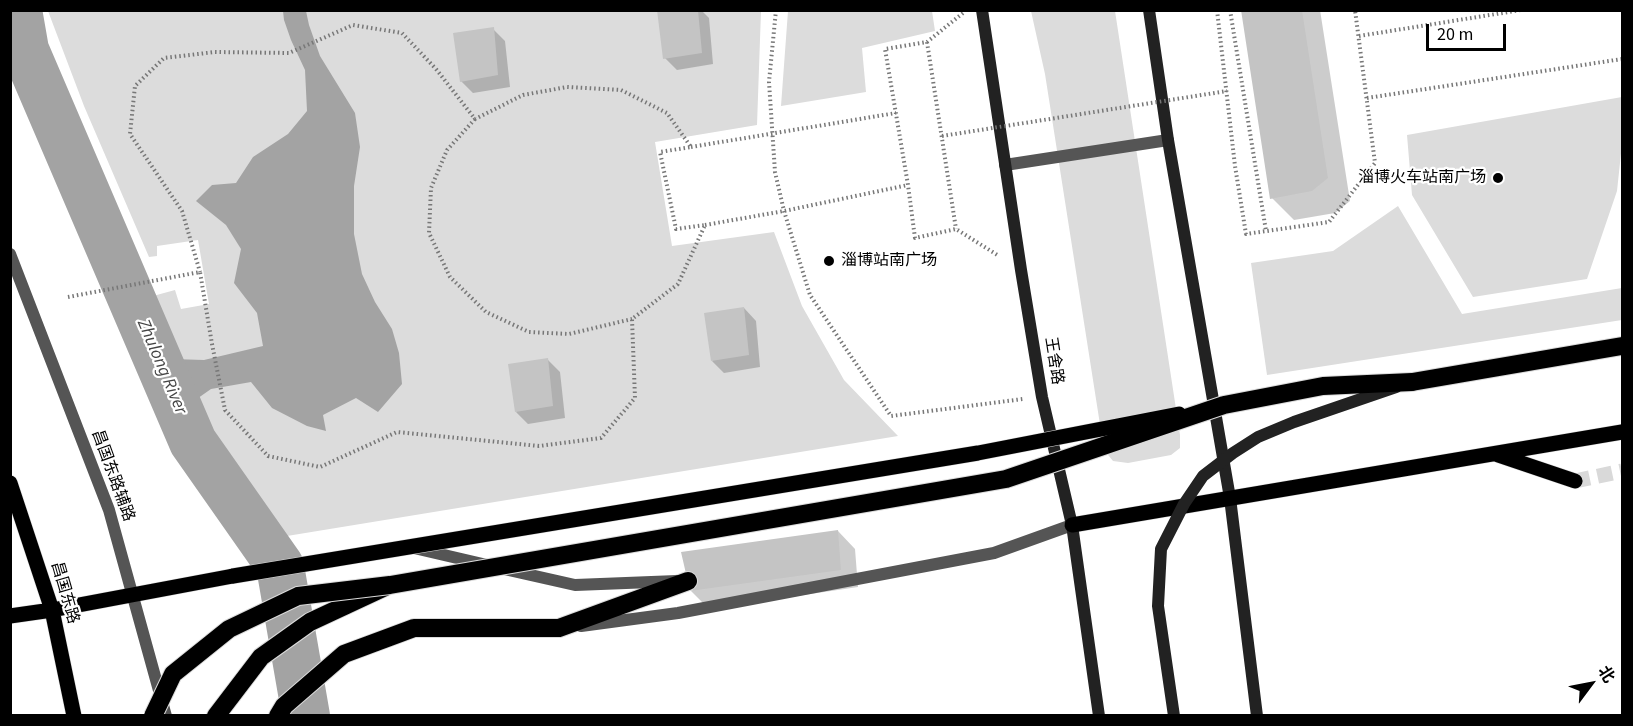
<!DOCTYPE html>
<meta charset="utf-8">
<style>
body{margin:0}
#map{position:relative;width:1633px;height:726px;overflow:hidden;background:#fff;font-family:"Source Sans 3","Noto Sans SC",sans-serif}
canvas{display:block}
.frame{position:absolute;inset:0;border:12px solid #000;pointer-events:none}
.north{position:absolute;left:1561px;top:654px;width:60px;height:60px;-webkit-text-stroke:4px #fff;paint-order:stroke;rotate:58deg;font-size:16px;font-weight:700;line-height:24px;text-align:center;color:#000}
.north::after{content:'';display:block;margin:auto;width:21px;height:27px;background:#000;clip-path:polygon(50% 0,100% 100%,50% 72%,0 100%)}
.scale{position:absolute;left:1426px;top:24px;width:80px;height:27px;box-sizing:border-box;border:3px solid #000;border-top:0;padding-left:8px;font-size:18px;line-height:21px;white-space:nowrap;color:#000;-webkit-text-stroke:4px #fff;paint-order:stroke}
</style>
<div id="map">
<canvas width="1633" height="726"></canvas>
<div class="frame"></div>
<div class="north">北</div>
<div class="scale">20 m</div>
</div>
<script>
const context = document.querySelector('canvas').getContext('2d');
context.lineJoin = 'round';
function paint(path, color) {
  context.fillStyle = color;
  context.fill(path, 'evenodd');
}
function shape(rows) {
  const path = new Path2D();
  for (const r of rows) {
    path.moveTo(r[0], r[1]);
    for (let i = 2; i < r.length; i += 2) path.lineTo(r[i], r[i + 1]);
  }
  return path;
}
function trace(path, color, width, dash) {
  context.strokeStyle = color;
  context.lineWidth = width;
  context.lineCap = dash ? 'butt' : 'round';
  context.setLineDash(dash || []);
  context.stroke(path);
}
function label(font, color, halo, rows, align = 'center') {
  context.font = font + ' "Source Sans 3","Noto Sans SC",sans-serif';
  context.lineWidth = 4.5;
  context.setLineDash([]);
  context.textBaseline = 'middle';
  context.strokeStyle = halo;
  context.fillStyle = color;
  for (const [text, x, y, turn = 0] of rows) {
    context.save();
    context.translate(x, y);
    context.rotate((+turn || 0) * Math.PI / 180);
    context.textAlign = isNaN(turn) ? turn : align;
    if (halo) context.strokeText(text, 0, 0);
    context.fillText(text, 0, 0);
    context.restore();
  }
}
paint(shape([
 [48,11,761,11,757,125,655,142,672,246,774,232,802,306,844,380,898,436,287,536,219,457,153,296,175,290,181,309,209,304,198,240,157,246,157,256,149,257,84,106],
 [788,11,932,11,935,31,862,48,866,92,781,106],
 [1031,11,1115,11,1180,435,1180,448,1171,455,1128,463,1113,461,1104,450,1045,74],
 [1622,97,1622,144,1617,191,1587,279,1473,297,1412,195,1407,135],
 [1398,206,1462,314,1622,288,1622,320,1267,375,1251,263,1333,251]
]), '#dcdcdc');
paint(shape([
 [283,11,306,11,309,25,320,56,355,113,360,147,354,186,354,234,362,274,375,302,392,329,399,353,402,384,378,412,356,398,323,415,326,431,307,426,272,408,251,382,211,389,191,403,183,418,151,345,172,359,204,360,263,346,257,313,234,283,241,249,226,225,196,201,212,185,236,183,253,157,288,134,307,111,305,70,291,40,284,20]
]), '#a3a3a3');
paint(shape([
 [666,10,701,10,709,18,713,64,677,70,665,58],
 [1242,10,1320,10,1350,201,1335,213,1294,220,1272,198],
 [493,29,505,41,510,87,473,93,461,81],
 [744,308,756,321,760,367,724,373,712,361],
 [548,360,560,372,565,418,528,424,516,412],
 [838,531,855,549,858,587,709,609,691,591]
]), '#0003');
trace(shape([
 [18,10,25,50,193,442,280,566,306,716]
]), '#a3a3a3', 48);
paint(shape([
 [657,10,698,10,702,53,663,59],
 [1241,10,1302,10,1328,178,1312,191,1270,199],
 [494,27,498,75,460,82,453,33],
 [744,307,749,355,711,361,704,313],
 [548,358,553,406,515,412,508,364],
 [838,530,841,570,690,591,681,552]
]), '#c4c4c4');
trace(shape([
 [1575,481,1622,471]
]), '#d9d9d9', 15, [15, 8]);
const primary = shape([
 [1498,455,1575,481],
 [10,483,52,610,74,716],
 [1072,525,1622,432],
 [10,616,52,610,233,576]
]);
const highway = shape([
 [1412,382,1622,346],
 [216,716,261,657,310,622,385,587],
 [278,716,284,706,344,654,414,628,559,628,688,581]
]);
trace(primary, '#dbdbdb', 16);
trace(highway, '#dbdbdb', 20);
trace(shape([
 [776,10,769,82,775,172,784,211,810,295,891,416,1023,399],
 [1217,10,1235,166,1246,234,1329,222,1375,163,1355,10],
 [1230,10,1266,231],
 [963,13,927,42,885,49,908,185,915,238,956,229,999,256],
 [1359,36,1521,10],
 [927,42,956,229],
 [1367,98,1622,59],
 [475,119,447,150,431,188,429,233,450,277,486,312,529,332,569,334,632,319],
 [691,147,896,113],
 [705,225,784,211,908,185],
 [68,297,200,272,212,344,225,410,268,456,320,467,397,432,539,446,601,438,635,398,632,319,678,284,705,225,676,229,660,152,691,147,667,113,621,90,567,87,523,95,475,119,436,69,402,33,353,25,289,53,215,52,164,58,135,86,130,134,182,211,200,272]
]), '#777', 4, [1.5, 3]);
trace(shape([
 [1005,165,1168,140],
 [10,254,109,510,166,716],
 [414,548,487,565],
 [504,569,575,585,677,581]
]), '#555', 12);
trace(shape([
 [581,626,678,613,994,553,1072,525]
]), '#555', 12);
trace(shape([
 [982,10,1021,270,1042,397,1072,525,1099,716],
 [1149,10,1168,140,1230,498,1257,716]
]), '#222', 12);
trace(primary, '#000', 15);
trace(highway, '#000', 18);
const primaryBridge = shape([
 [233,576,978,453,1179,414]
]);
const highwayBridge = shape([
 [153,716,173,674,229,629,298,596,390,585,1006,479,1224,405,1323,386,1412,382]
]);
trace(primaryBridge, '#dbdbdb', 16, []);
trace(highwayBridge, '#dbdbdb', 20, []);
trace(shape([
 [942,136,1227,91]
]), '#777', 4, [1.5, 3]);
trace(shape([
 [1174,716,1158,606,1161,549,1184,504,1203,476,1233,453,1258,437,1294,422,1396,387]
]), '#222', 12);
trace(primaryBridge, '#000', 15);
trace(highwayBridge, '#000', 18);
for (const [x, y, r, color] of [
 [1498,178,6,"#000"],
 [829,261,6,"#000"]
]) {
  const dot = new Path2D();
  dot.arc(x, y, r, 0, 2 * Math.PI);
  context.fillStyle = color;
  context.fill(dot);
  trace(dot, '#fff', 2);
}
label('16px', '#000', '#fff', [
 ["淄博火车站南广场",1486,178],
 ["淄博站南广场",841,261,"left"]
], 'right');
label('16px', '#000', '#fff', [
 ["王舍路",1053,361,81],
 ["昌国东路辅路",112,476,70],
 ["昌国东路",64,593,74]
]);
label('italic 18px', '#444', '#fff', [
 ["Zhulong River",161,367,67]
]);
</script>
